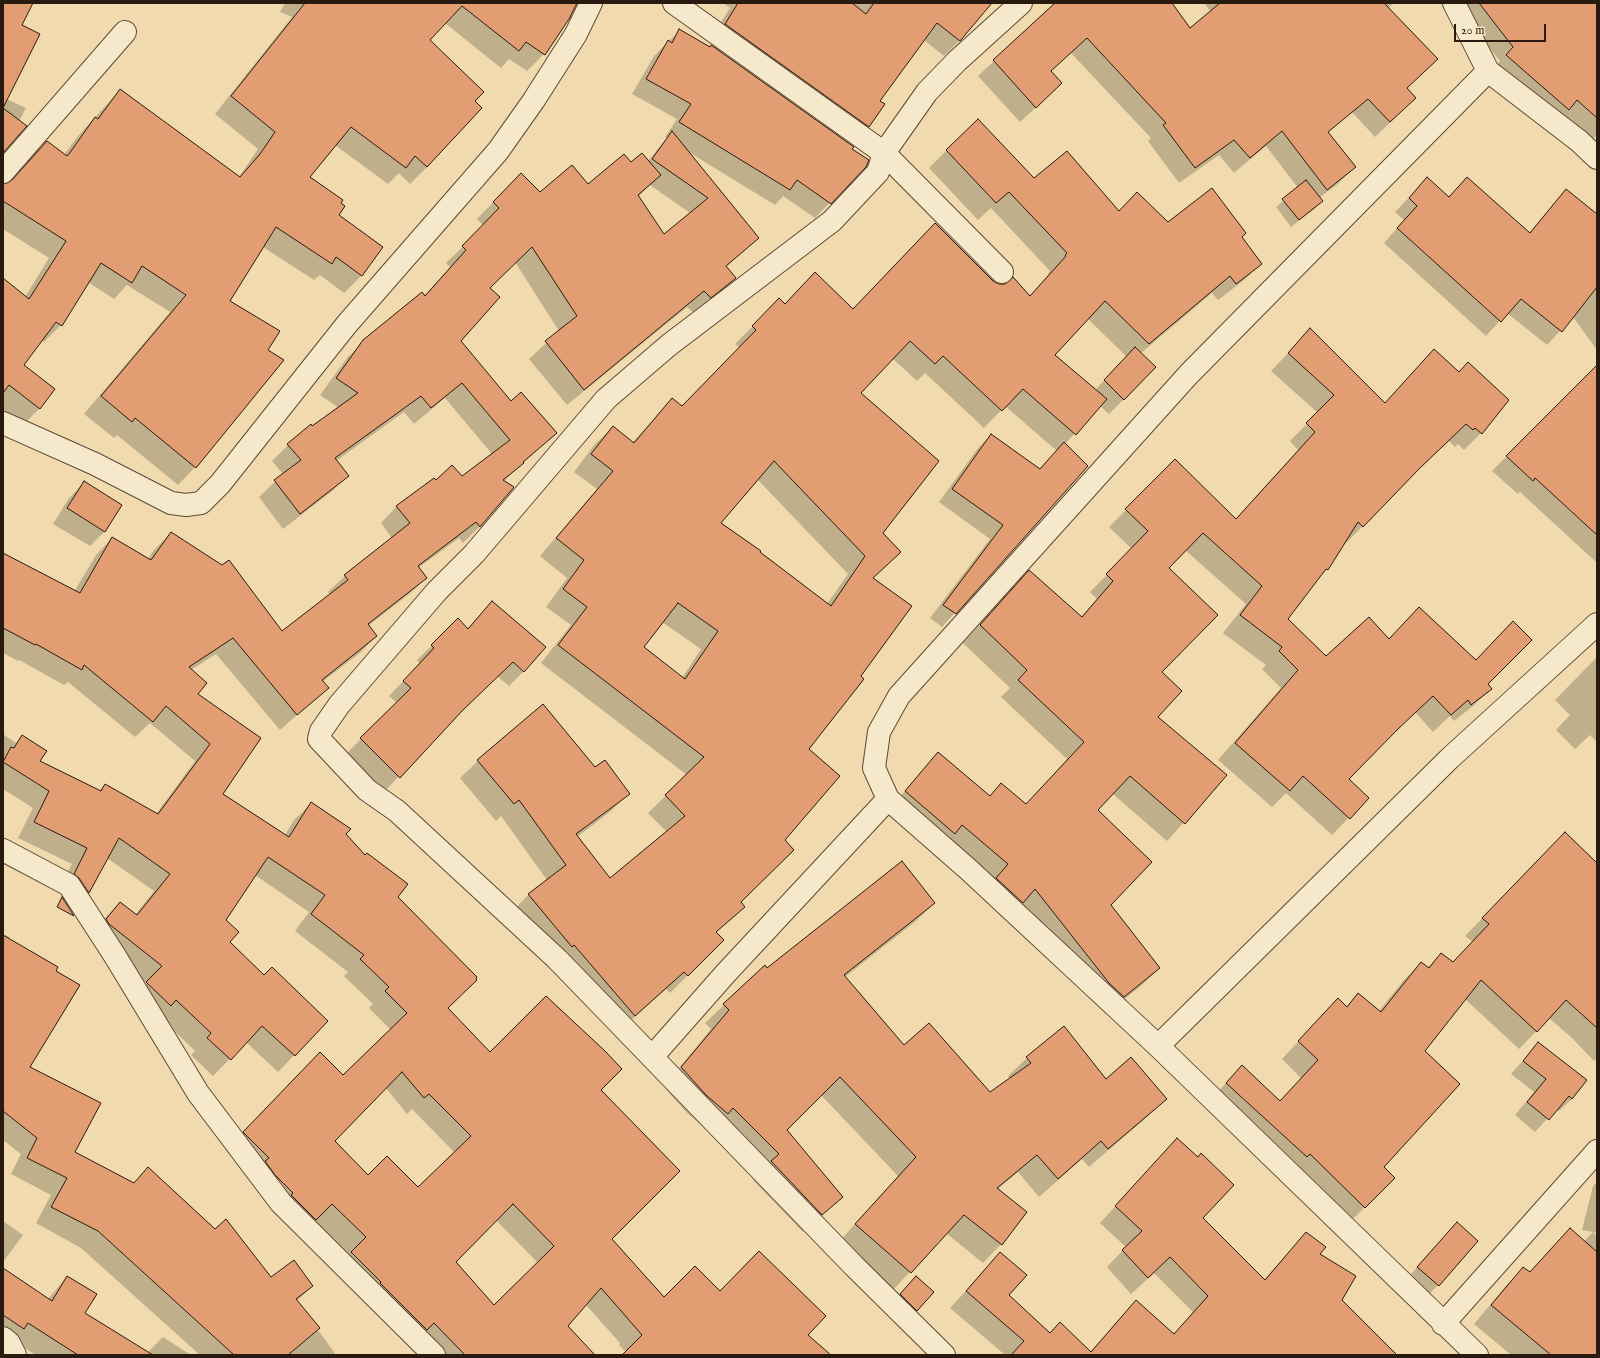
<!DOCTYPE html>
<style>
body{margin:0}
#map{position:relative;width:1600px;height:1358px;overflow:hidden;background:#f1dbae;font-family:"IM FELL English",serif}
canvas{display:block}
.frame{position:absolute;inset:0;border:4px solid #291a0f;pointer-events:none}
.scale{position:absolute;left:1454px;top:24px;width:92px;height:18px;box-sizing:border-box;border:2px solid #291a0f;border-top:0;padding-left:5px;font-size:12px;line-height:14px;white-space:nowrap;color:#291a0f;-webkit-text-stroke:3px #f6e8ca;paint-order:stroke}
</style>
<div id="map">
<canvas width="1600" height="1358"></canvas>
<div class="frame"></div>
<div class="scale">20 m</div>
</div>
<script>
const context = document.querySelector('canvas').getContext('2d');
context.lineJoin = 'round';
function paint(path, color) {
  context.fillStyle = color;
  context.fill(path, 'evenodd');
}
function shape(rows) {
  const path = new Path2D();
  for (const r of rows) {
    path.moveTo(r[0], r[1]);
    for (let i = 2; i < r.length; i += 2) path.lineTo(r[i], r[i + 1]);
  }
  return path;
}
function trace(path, color, width, dash) {
  context.strokeStyle = color;
  context.lineWidth = width;
  context.lineCap = dash ? 'butt' : 'round';
  context.setLineDash(dash || []);
  context.stroke(path);
}
paint(shape([
 [3,3,32,3,21,26,7,99,26,108,3,152],
 [285,3,577,3,544,54,527,71,509,59,501,68,445,23,429,40,474,101,427,167,410,184,399,173,388,184,335,145,309,177,338,215,382,248,361,276,344,293,320,275,314,280,263,247,229,301,195,467,178,485,117,435,114,438,84,414,170,312,127,285,114,299,88,282,61,325,44,342,41,340,22,365,40,408,23,425,3,411,3,279,25,297,49,258,3,229,3,216,5,213,3,212,3,185,8,184,47,142,64,155,78,136,120,90,239,177,258,149,215,114,292,17,280,12],
 [723,3,990,3,959,41,944,56,924,40,879,102,868,126,852,141,710,40,730,8],
 [1066,3,1171,3,1190,30,1211,12,1204,3,1393,3,1322,86,1349,114,1328,133,1354,167,1339,183,1319,198,1321,201,1314,209,1291,227,1276,207,1298,188,1266,146,1234,173,1219,155,1179,183,1148,141,1151,138,1071,53,1050,72,1045,99,1020,122,978,76,1045,13],
 [1457,3,1597,3,1597,135,1592,140,1563,114,1555,123,1493,70,1500,61,1455,5],
 [679,31,851,149,865,166,815,218,783,196,775,205,687,151,758,238,726,267,735,278,718,295,694,313,687,307,567,405,529,359,559,331,515,262,489,288,460,341,510,403,555,433,504,481,480,526,463,543,459,538,418,568,426,578,409,594,368,626,376,636,360,653,322,682,327,688,280,730,216,654,191,670,196,694,260,739,222,794,285,835,294,820,311,804,345,834,396,897,447,1009,490,1053,600,1090,610,1239,664,1299,720,1292,806,1335,829,1355,623,1355,626,1352,619,1345,620,1343,586,1305,567,1326,594,1355,433,1355,335,1269,350,1254,315,1220,299,1236,227,1149,304,1070,343,1076,391,1030,369,1008,373,1004,344,976,348,972,295,931,309,912,255,875,225,921,229,942,264,976,327,1021,278,1072,246,1042,213,1076,191,1055,195,1051,159,1016,131,1000,147,983,93,941,103,920,120,903,135,915,154,891,107,858,88,892,72,909,58,890,72,864,18,838,33,808,3,789,3,734,16,743,22,736,39,762,99,791,105,785,156,814,195,761,150,723,135,737,68,682,64,685,19,660,18,661,3,653,3,560,74,592,96,555,112,538,148,559,154,550,171,533,282,633,330,595,328,592,345,576,392,538,381,523,397,506,436,482,462,478,492,454,445,398,414,424,404,412,336,461,347,476,331,492,283,529,259,497,283,474,272,461,288,445,339,408,320,395,347,358,364,341,424,296,450,267,446,263,484,226,477,219,504,191,540,193,588,185,631,164,648,161,667,138,665,137,677,119,632,94,654,56],
 [650,185,690,213,663,235,638,197],
 [386,1088,407,1114,412,1109,455,1153,418,1188,368,1176,334,1141],
 [496,1220,538,1263,494,1307,455,1262],
 [1406,89,1400,113,1375,137,1340,99],
 [947,150,1034,180,1119,212,1241,238,1261,264,1243,281,1218,300,1212,293,1140,354,1124,399,1109,414,1100,406,1065,444,1076,479,942,627,930,618,990,539,939,502,978,448,991,435,1039,469,1057,451,1005,406,984,428,925,373,917,381,892,358,859,393,882,533,872,579,808,749,783,840,740,902,743,906,716,933,705,958,670,993,666,989,617,1033,512,912,529,894,547,880,501,816,496,821,460,778,478,761,595,768,628,794,611,811,577,837,610,880,667,832,648,813,687,775,541,663,571,625,546,607,567,578,540,556,597,489,574,472,595,444,613,427,632,443,672,399,682,407,740,348,735,344,779,300,784,305,797,291,852,310,992,282,1029,297,1049,274,1048,273,1050,271,991,208,978,220,929,168],
 [1087,318,1127,357,1095,390,1054,355],
 [757,479,848,574,827,604,720,523],
 [662,622,701,649,682,678,643,647],
 [1467,178,1529,233,1566,190,1597,216,1597,350,1573,317,1547,345,1507,313,1486,336,1384,243,1404,220,1395,212,1427,179,1448,198],
 [1310,330,1385,403,1417,368,1481,433,1464,450,1458,444,1455,447,1449,441,1408,479,1363,526,1346,543,1344,542,1327,569,1314,582,1287,619,1326,658,1389,640,1487,684,1491,689,1473,706,1454,721,1450,716,1433,732,1415,712,1348,779,1368,798,1332,835,1286,793,1272,807,1218,760,1281,688,1262,669,1266,665,1223,633,1246,604,1185,550,1168,568,1157,717,1226,775,1167,841,1113,794,1097,810,1110,905,1159,968,1142,985,1106,1014,1092,1001,1018,907,1005,920,980,896,992,881,889,809,938,754,989,797,1001,784,1026,805,1067,759,1001,697,1010,688,963,643,1029,571,1081,617,1097,599,1090,592,1132,549,1109,527,1175,461,1235,520,1298,450,1290,441,1318,413,1271,371],
 [1597,366,1597,561,1596,562,1520,492,1518,494,1492,471],
 [84,483,105,531,90,546,53,524,69,498],
 [492,602,524,671,509,686,497,676,469,702,384,792,346,754,397,703,389,696,420,664,417,660,458,620,467,629],
 [1597,657,1597,742,1590,735,1575,749,1556,730,1570,715,1555,700],
 [1548,851,1595,862,1597,860,1597,1059,1594,1061,1572,1038,1549,1018,1519,1049,1465,999,1423,1051,1383,1167,1394,1178,1347,1225,1209,1101,1242,1066,1279,1102,1301,1078,1282,1059,1321,1017,1346,1007,1359,994,1379,1011,1403,981,1421,963,1427,968,1441,954,1452,964,1473,942,1465,936],
 [934,903,916,921,845,977,904,1047,990,1093,1010,1079,1008,1076,1027,1058,1165,1099,1147,1117,1089,1167,1082,1159,1039,1197,1018,1172,997,1190,1026,1212,1001,1244,983,1263,946,1233,892,1291,838,1243,898,1176,821,1095,786,1130,841,1197,803,1232,753,1180,761,1172,688,1114,664,1087,711,1029,705,1023,724,1005,767,969],
 [3,934,9,937,29,1067,73,1152,133,1184,148,1169,271,1279,312,1286,297,1301,336,1355,200,1355,81,1248,36,1223,51,1195,11,1174,21,1154,3,1140],
 [1538,1043,1586,1081,1572,1099,1559,1111,1556,1109,1535,1132,1515,1115,1534,1092,1511,1074],
 [1177,1139,1201,1218,1263,1281,1306,1233,1319,1254,1341,1300,1395,1355,1005,1355,950,1308,1001,1253,1007,1295,1050,1334,1090,1352,1136,1301,1173,1335,1193,1312,1154,1273,1131,1294,1107,1267,1126,1247,1100,1223],
 [1597,1182,1597,1233,1593,1232,1597,1236,1597,1355,1511,1355,1474,1324,1505,1287,1523,1268,1529,1273,1570,1229,1584,1241,1593,1232,1582,1230,1593,1186],
 [3,1221,23,1235,3,1262],
 [1457,1223,1438,1285,1423,1300,1403,1283],
 [3,1269,47,1300,67,1277,84,1313,147,1353,163,1337,191,1355,36,1355,11,1340,3,1346],
 [909,1285,916,1310,909,1317,894,1302]
]), '#0003');
const building = shape([
 [3,3,33,3,22,25,40,34,3,108,27,126,3,153,3,3],
 [305,3,577,3,569,19,545,55,526,42,519,51,462,6,430,40,484,92,475,101,482,108,427,167,415,156,406,168,351,127,310,177,343,200,341,203,345,206,339,215,383,247,362,276,336,257,332,264,276,227,230,301,280,331,268,350,284,360,196,468,135,418,132,422,101,396,186,295,142,266,132,283,101,263,62,326,56,322,24,365,55,389,40,409,9,385,3,393,3,278,29,299,66,241,3,201,3,184,12,180,47,141,67,156,69,154,95,117,98,119,120,89,240,177,260,154,275,132,231,96,305,3],
 [738,3,852,3,866,14,874,3,992,3,960,41,937,23,880,101,885,104,869,127,725,24,738,3],
 [1055,3,1172,3,1190,28,1220,3,1384,3,1438,59,1407,88,1416,98,1390,122,1368,99,1328,132,1356,167,1327,190,1282,131,1250,158,1234,140,1195,168,1163,125,1166,123,1087,38,1051,71,1062,83,1036,108,993,60,1055,3],
 [1479,3,1597,3,1597,118,1577,100,1569,110,1506,55,1513,47,1479,3],
 [679,29,710,47,711,45,854,147,852,149,869,160,866,167,831,204,797,180,790,190,679,122,691,104,646,79,668,40,672,43,679,29],
 [978,119,1034,178,1067,151,1119,211,1137,192,1168,222,1212,188,1246,233,1242,237,1262,264,1236,284,1230,276,1149,344,1105,301,1055,355,1107,399,1076,435,1023,389,1002,411,943,356,935,364,910,341,861,393,939,461,883,533,901,552,873,578,912,606,861,676,864,679,809,749,840,776,785,840,794,850,741,902,745,907,716,932,724,940,688,976,684,972,635,1016,574,945,572,947,528,894,566,865,519,800,514,804,477,760,543,704,595,767,605,760,630,794,576,834,610,878,685,816,665,795,704,757,558,645,587,607,563,589,584,560,556,538,613,471,591,454,613,426,634,443,672,398,682,406,756,330,752,326,779,298,785,304,815,272,853,309,935,223,993,281,999,284,1005,284,1013,277,1030,296,1066,256,1065,255,1067,253,1009,192,996,203,946,150,978,119],
 [774,461,865,556,831,606,760,552,761,551,721,523,774,461],
 [678,603,718,631,685,679,644,647,678,603],
 [672,131,759,238,726,266,736,278,711,298,704,291,584,390,545,341,577,316,532,247,490,288,500,297,461,341,511,401,521,392,557,433,523,462,524,463,503,480,514,487,480,527,476,522,418,566,427,578,368,624,377,636,322,680,329,688,297,715,233,638,189,667,207,683,198,694,261,738,223,794,289,837,311,802,351,829,346,834,365,855,367,853,408,884,398,897,477,977,476,979,477,980,448,1008,490,1052,546,996,605,1051,622,1069,601,1090,680,1171,612,1239,664,1297,695,1266,720,1291,759,1251,826,1316,808,1335,831,1355,622,1355,642,1335,601,1288,568,1326,595,1355,465,1355,434,1323,427,1330,380,1283,381,1282,351,1252,366,1237,332,1204,316,1220,291,1195,293,1193,275,1175,265,1161,269,1158,243,1132,320,1052,343,1075,407,1013,385,991,389,987,360,959,364,955,311,914,325,895,268,857,226,920,239,932,230,942,264,975,272,967,328,1021,295,1056,262,1026,231,1060,207,1038,211,1033,176,1000,171,1006,146,982,162,966,109,924,106,919,120,902,137,915,170,874,119,838,89,893,79,878,74,874,87,848,34,822,49,791,3,762,11,747,14,748,22,735,47,751,40,761,101,791,105,784,158,814,210,744,166,706,153,722,84,665,82,670,36,644,35,645,3,628,3,553,80,593,112,537,151,560,171,532,222,565,229,560,282,631,348,580,344,575,410,523,396,506,434,478,436,480,452,465,462,476,510,440,462,383,431,408,421,396,335,458,349,476,300,514,274,480,301,460,287,444,311,424,312,426,358,393,336,378,363,340,422,292,425,296,466,250,462,246,499,208,493,202,521,173,540,192,572,165,588,184,624,154,631,162,642,153,661,175,638,195,664,234,708,198,652,159,672,131],
 [402,1072,424,1098,429,1094,471,1136,418,1187,387,1156,368,1175,335,1141,402,1072],
 [513,1204,554,1246,494,1305,456,1262,513,1204],
 [1427,177,1449,197,1467,177,1530,233,1566,189,1597,214,1597,287,1562,332,1521,299,1501,322,1397,228,1417,206,1409,198,1427,177],
 [1306,180,1323,201,1299,220,1282,199,1306,180],
 [1310,328,1385,403,1434,349,1459,372,1468,362,1509,400,1482,434,1475,428,1473,430,1466,424,1419,469,1363,527,1358,522,1328,570,1326,569,1288,619,1326,656,1369,617,1389,639,1419,607,1476,660,1513,621,1532,640,1488,684,1492,689,1471,705,1468,700,1451,715,1433,696,1398,729,1349,779,1369,798,1350,819,1303,776,1290,791,1235,743,1298,670,1279,651,1282,647,1240,615,1262,586,1203,533,1169,568,1218,615,1162,672,1182,691,1158,717,1227,775,1185,824,1130,776,1098,810,1152,862,1111,905,1160,968,1124,997,1109,983,1035,889,1023,903,996,878,1008,864,962,825,955,834,905,791,938,752,990,796,1001,783,1026,804,1084,742,1018,680,1027,670,980,625,1029,570,1082,617,1113,581,1106,574,1148,531,1125,509,1175,459,1236,519,1315,432,1306,423,1334,395,1288,353,1310,328],
 [1135,347,1156,367,1124,400,1104,380,1135,347],
 [1597,365,1597,535,1535,478,1533,481,1506,456,1597,365],
 [991,434,1040,469,1064,442,1088,466,956,614,943,605,1003,525,952,489,991,434],
 [84,481,122,505,105,532,67,508,84,481],
 [492,601,546,647,524,672,513,662,462,711,400,778,360,738,411,688,403,681,434,648,431,645,458,618,468,629,492,601],
 [1565,832,1597,863,1597,1028,1566,1000,1537,1032,1481,980,1425,1051,1460,1084,1384,1167,1395,1178,1365,1208,1310,1154,1307,1157,1226,1083,1242,1065,1280,1101,1318,1060,1298,1041,1338,998,1347,1007,1358,993,1381,1012,1421,962,1429,968,1441,953,1453,962,1489,924,1482,918,1565,832],
 [902,861,935,903,844,975,904,1045,929,1023,990,1092,1031,1063,1026,1057,1064,1026,1106,1079,1131,1057,1167,1099,1108,1149,1101,1141,1058,1179,1037,1155,997,1188,1027,1212,1002,1245,964,1215,911,1273,855,1224,916,1157,840,1077,787,1130,843,1197,822,1215,771,1161,779,1154,733,1108,728,1114,706,1095,681,1067,729,1010,723,1004,765,965,767,968,902,861],
 [62,897,74,916,57,907,62,897],
 [3,935,58,967,56,971,80,985,30,1067,101,1103,75,1152,134,1183,148,1167,215,1229,226,1219,271,1277,294,1260,313,1286,296,1299,320,1328,288,1355,234,1355,98,1231,51,1207,67,1178,27,1158,37,1138,3,1111,3,935],
 [1538,1042,1587,1080,1572,1099,1569,1096,1549,1120,1527,1102,1546,1079,1523,1061,1538,1042],
 [1177,1138,1198,1157,1201,1153,1234,1185,1203,1218,1265,1280,1306,1232,1326,1247,1320,1254,1356,1276,1342,1300,1397,1355,1011,1355,1024,1341,966,1291,1000,1252,1027,1275,1009,1295,1050,1333,1060,1322,1091,1352,1136,1300,1174,1334,1208,1296,1170,1257,1148,1278,1122,1250,1142,1231,1115,1206,1177,1138],
 [1457,1222,1478,1241,1439,1286,1417,1267,1457,1222],
 [1570,1228,1597,1252,1597,1355,1551,1355,1491,1305,1523,1267,1530,1272,1570,1228],
 [3,1268,52,1301,67,1276,97,1294,85,1313,153,1355,78,1355,28,1323,24,1329,3,1315,3,1268],
 [916,1276,934,1292,917,1311,900,1294,916,1276]
]);
paint(building, '#e29d72');
trace(building, '#291a0f', 1);
const minor = shape([
 [674,3,884,153,1002,272],
 [1454,3,1488,71,1579,141,1597,158],
 [3,172,125,32],
 [3,423,95,464,171,503,186,505,201,503,220,484,347,324,498,151,534,100,576,34,591,3],
 [3,850,69,885,115,956,198,1093,281,1203,434,1355],
 [1158,1046,1450,758,1597,624],
 [652,1057,726,973,888,799],
 [1443,1324,1597,1151],
 [3,1338,9,1343,15,1355],
 [944,1355,854,1266,557,959,397,811,367,790,319,739,321,731,339,705,437,591,474,554,606,399,669,345,832,221,878,172,884,153,927,92,957,61,1021,3],
 [1477,1355,1158,1046,969,870,888,799,874,768,879,732,899,696,1189,374,1488,71]
]);
trace(minor, '#5b4a37', 24);
trace(minor, '#f6e8ca', 22);
</script>
